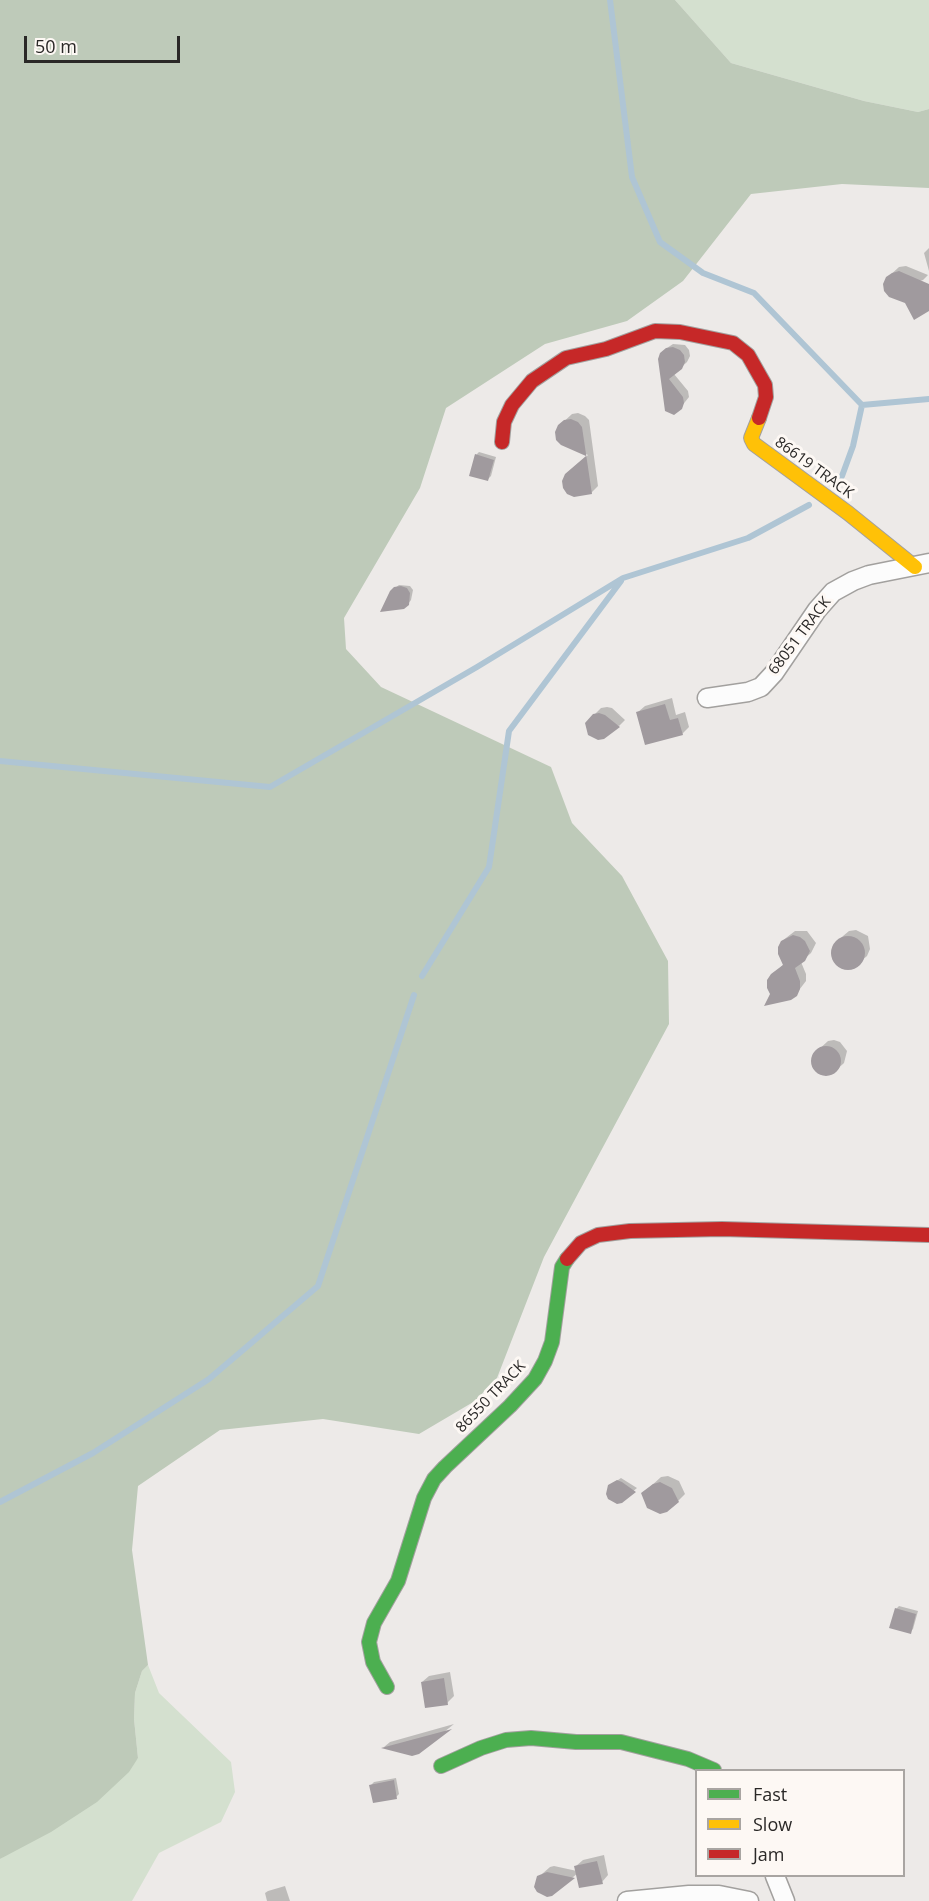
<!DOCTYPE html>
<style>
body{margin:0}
#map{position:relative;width:929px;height:1901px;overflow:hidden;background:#edeae8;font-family:"Open Sans",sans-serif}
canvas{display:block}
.legend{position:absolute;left:695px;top:1769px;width:210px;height:108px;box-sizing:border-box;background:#fdf8f4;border:2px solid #a9a5a2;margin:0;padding:8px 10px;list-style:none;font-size:18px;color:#2a2827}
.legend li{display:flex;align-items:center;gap:12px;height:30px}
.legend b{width:30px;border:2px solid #a9a5a2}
.scale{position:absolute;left:24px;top:36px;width:156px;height:27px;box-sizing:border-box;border:3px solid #2a2827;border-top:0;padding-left:8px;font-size:18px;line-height:21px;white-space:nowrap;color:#2a2827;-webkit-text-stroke:4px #fdf8f4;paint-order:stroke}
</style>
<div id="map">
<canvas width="929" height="1901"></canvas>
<ul class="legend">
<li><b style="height:8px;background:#4caf50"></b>Fast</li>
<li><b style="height:8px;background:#ffc107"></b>Slow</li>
<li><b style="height:8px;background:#c62828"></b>Jam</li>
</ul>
<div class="scale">50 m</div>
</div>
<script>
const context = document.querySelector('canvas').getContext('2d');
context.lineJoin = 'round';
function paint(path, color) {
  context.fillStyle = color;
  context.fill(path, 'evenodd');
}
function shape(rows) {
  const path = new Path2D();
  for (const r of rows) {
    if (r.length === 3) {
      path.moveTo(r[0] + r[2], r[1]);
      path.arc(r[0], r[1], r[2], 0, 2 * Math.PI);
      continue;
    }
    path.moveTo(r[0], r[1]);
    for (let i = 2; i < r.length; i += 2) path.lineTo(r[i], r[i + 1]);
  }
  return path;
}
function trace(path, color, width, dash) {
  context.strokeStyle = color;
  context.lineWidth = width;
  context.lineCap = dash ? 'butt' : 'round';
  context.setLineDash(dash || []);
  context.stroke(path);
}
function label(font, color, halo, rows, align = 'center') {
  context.font = font + ' "Open Sans",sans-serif';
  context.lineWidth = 6;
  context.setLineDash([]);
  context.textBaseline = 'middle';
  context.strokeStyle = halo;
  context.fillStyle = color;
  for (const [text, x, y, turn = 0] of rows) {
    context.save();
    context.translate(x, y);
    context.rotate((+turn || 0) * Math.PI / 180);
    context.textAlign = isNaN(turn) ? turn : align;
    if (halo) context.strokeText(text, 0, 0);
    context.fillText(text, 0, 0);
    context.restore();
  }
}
paint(shape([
 [675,0,929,0,929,109,918,112,864,101,731,63],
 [148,1665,159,1693,231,1762,235,1792,221,1822,159,1853,132,1901,0,1901,0,1859,138,1758,134,1719,135,1693,142,1671]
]), '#d4e0cf');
paint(shape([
 [0,0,675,0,731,63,864,101,918,112,929,109,929,188,842,184,751,194,683,281,627,321,545,344,446,408,420,488,344,618,346,649,381,687,551,767,572,823,622,876,668,961,669,1024,544,1257,497,1378,475,1401,419,1434,323,1419,220,1430,138,1486,132,1550,148,1665,142,1671,135,1693,134,1719,138,1758,129,1772,97,1802,51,1832,0,1859]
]), '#becab9');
paint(shape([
 [929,248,929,271,924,253],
 [906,266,928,275,923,280,914,283,887,278,899,267],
 [673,344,685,345,689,350,690,356,687,362,674,374,688,391,689,397,681,407,666,410,667,348],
 [578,413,585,416,589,420,598,486,591,493,573,468,588,455,562,444,559,426,572,414],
 [479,452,496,457,491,476,488,479,476,455],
 [399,585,410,586,413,590,411,600,408,604,395,588],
 [672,698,676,715,685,712,689,727,682,734,638,712,645,706],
 [607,707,612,708,625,720,619,726,594,715,601,708],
 [856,930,868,936,870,949,867,956,854,967,847,969,841,967,835,963,831,953,836,943,843,936,849,931],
 [795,931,807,931,816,943,811,953,801,962,806,974,806,981,796,994,771,994,772,975,784,964,782,941],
 [834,1040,840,1042,847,1051,844,1063,832,1074,820,1074,813,1064,816,1052,828,1041],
 [668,1476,679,1481,685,1494,678,1501,650,1487,661,1477],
 [621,1478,637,1488,621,1501,609,1486],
 [899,1606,918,1611,913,1629,910,1632,896,1609],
 [450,1672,454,1696,447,1703,422,1682,429,1676],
 [454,1724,418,1753,384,1747,390,1742],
 [396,1778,399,1794,396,1797,371,1785,374,1782],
 [604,1855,608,1875,602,1882,578,1873,551,1895,542,1874,550,1867,554,1866,577,1871,576,1866,583,1860],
 [285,1886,290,1901,267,1901,265,1893,268,1891]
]), '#0003');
trace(shape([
 [610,0,632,177,660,242,703,273,754,293,862,405],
 [834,486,842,476,853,446,862,405,929,399],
 [0,761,270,787,477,667,623,578,748,538,809,505],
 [422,976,489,867,509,731,621,581],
 [0,1502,93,1453,209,1379,318,1286,414,995]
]), '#afc5d4', 6);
paint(shape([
 [899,271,929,284,929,311,914,320,905,303,889,297,884,291,883,284,886,277,892,273],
 [673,347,680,350,684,355,685,362,682,369,669,379,683,397,684,403,682,409,674,415,665,411,658,359,660,353,666,348],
 [571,419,578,422,582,427,592,494,574,497,567,494,563,488,562,481,565,474,586,456,561,445,556,440,555,432,558,425,564,420],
 [475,454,494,460,488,481,469,476],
 [401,586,407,588,410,593,409,605,404,609,380,612,390,591,394,587],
 [665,704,670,720,678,718,683,735,645,745,636,712],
 [599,713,605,715,620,727,604,739,598,740,588,735,585,723,593,714],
 [793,935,800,937,805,941,810,951,805,961,795,968,800,981,800,989,797,996,791,1000,764,1006,770,994,767,988,767,980,771,974,783,965,778,954,778,947,781,941],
 [848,953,17],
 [826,1061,15],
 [617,1480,622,1482,636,1492,622,1503,617,1504,608,1499,606,1494,608,1485],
 [660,1482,672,1488,679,1502,667,1512,660,1514,647,1508,641,1493,653,1484],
 [895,1608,916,1614,911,1634,889,1628],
 [444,1678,448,1705,425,1708,421,1682],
 [452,1729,419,1754,412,1756,381,1748],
 [394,1780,397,1799,373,1803,369,1785],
 [597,1861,603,1884,579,1888,574,1866],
 [547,1872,575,1878,552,1896,547,1897,537,1892,534,1887,537,1876]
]), '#a09a9e');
const street = shape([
 [707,698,748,692,761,687,774,673,817,610,833,592,853,581,869,575,929,563],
 [775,1876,785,1901],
 [627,1901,689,1895,719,1895,749,1901]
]);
const fast = shape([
 [387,1687,373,1662,369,1642,374,1623,398,1581,424,1498,434,1479,445,1467,510,1406,535,1379,545,1361,552,1342,562,1267,567,1259],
 [441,1766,481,1748,506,1740,531,1738,576,1742,621,1742,688,1759,714,1770]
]);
const slow = shape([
 [759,418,751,438,754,444,848,513,915,567]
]);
const jam = shape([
 [502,442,504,422,512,405,532,381,566,358,606,349,655,331,680,332,733,343,748,355,765,385,766,397,759,418],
 [567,1259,581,1243,598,1235,630,1231,722,1229,929,1235]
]);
trace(street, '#a2a09e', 21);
trace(fast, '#a2a09e', 16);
trace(slow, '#a2a09e', 16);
trace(jam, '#a2a09e', 16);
trace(street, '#fcfcfc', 18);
trace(fast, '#4caf50', 14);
trace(slow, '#ffc107', 14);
trace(jam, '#c62828', 14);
label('15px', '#2a2827', '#fdf8f4', [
 ["86619 TRACK",814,468,36],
 ["68051 TRACK",800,636,-53],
 ["86550 TRACK",491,1397,-46]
]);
</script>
